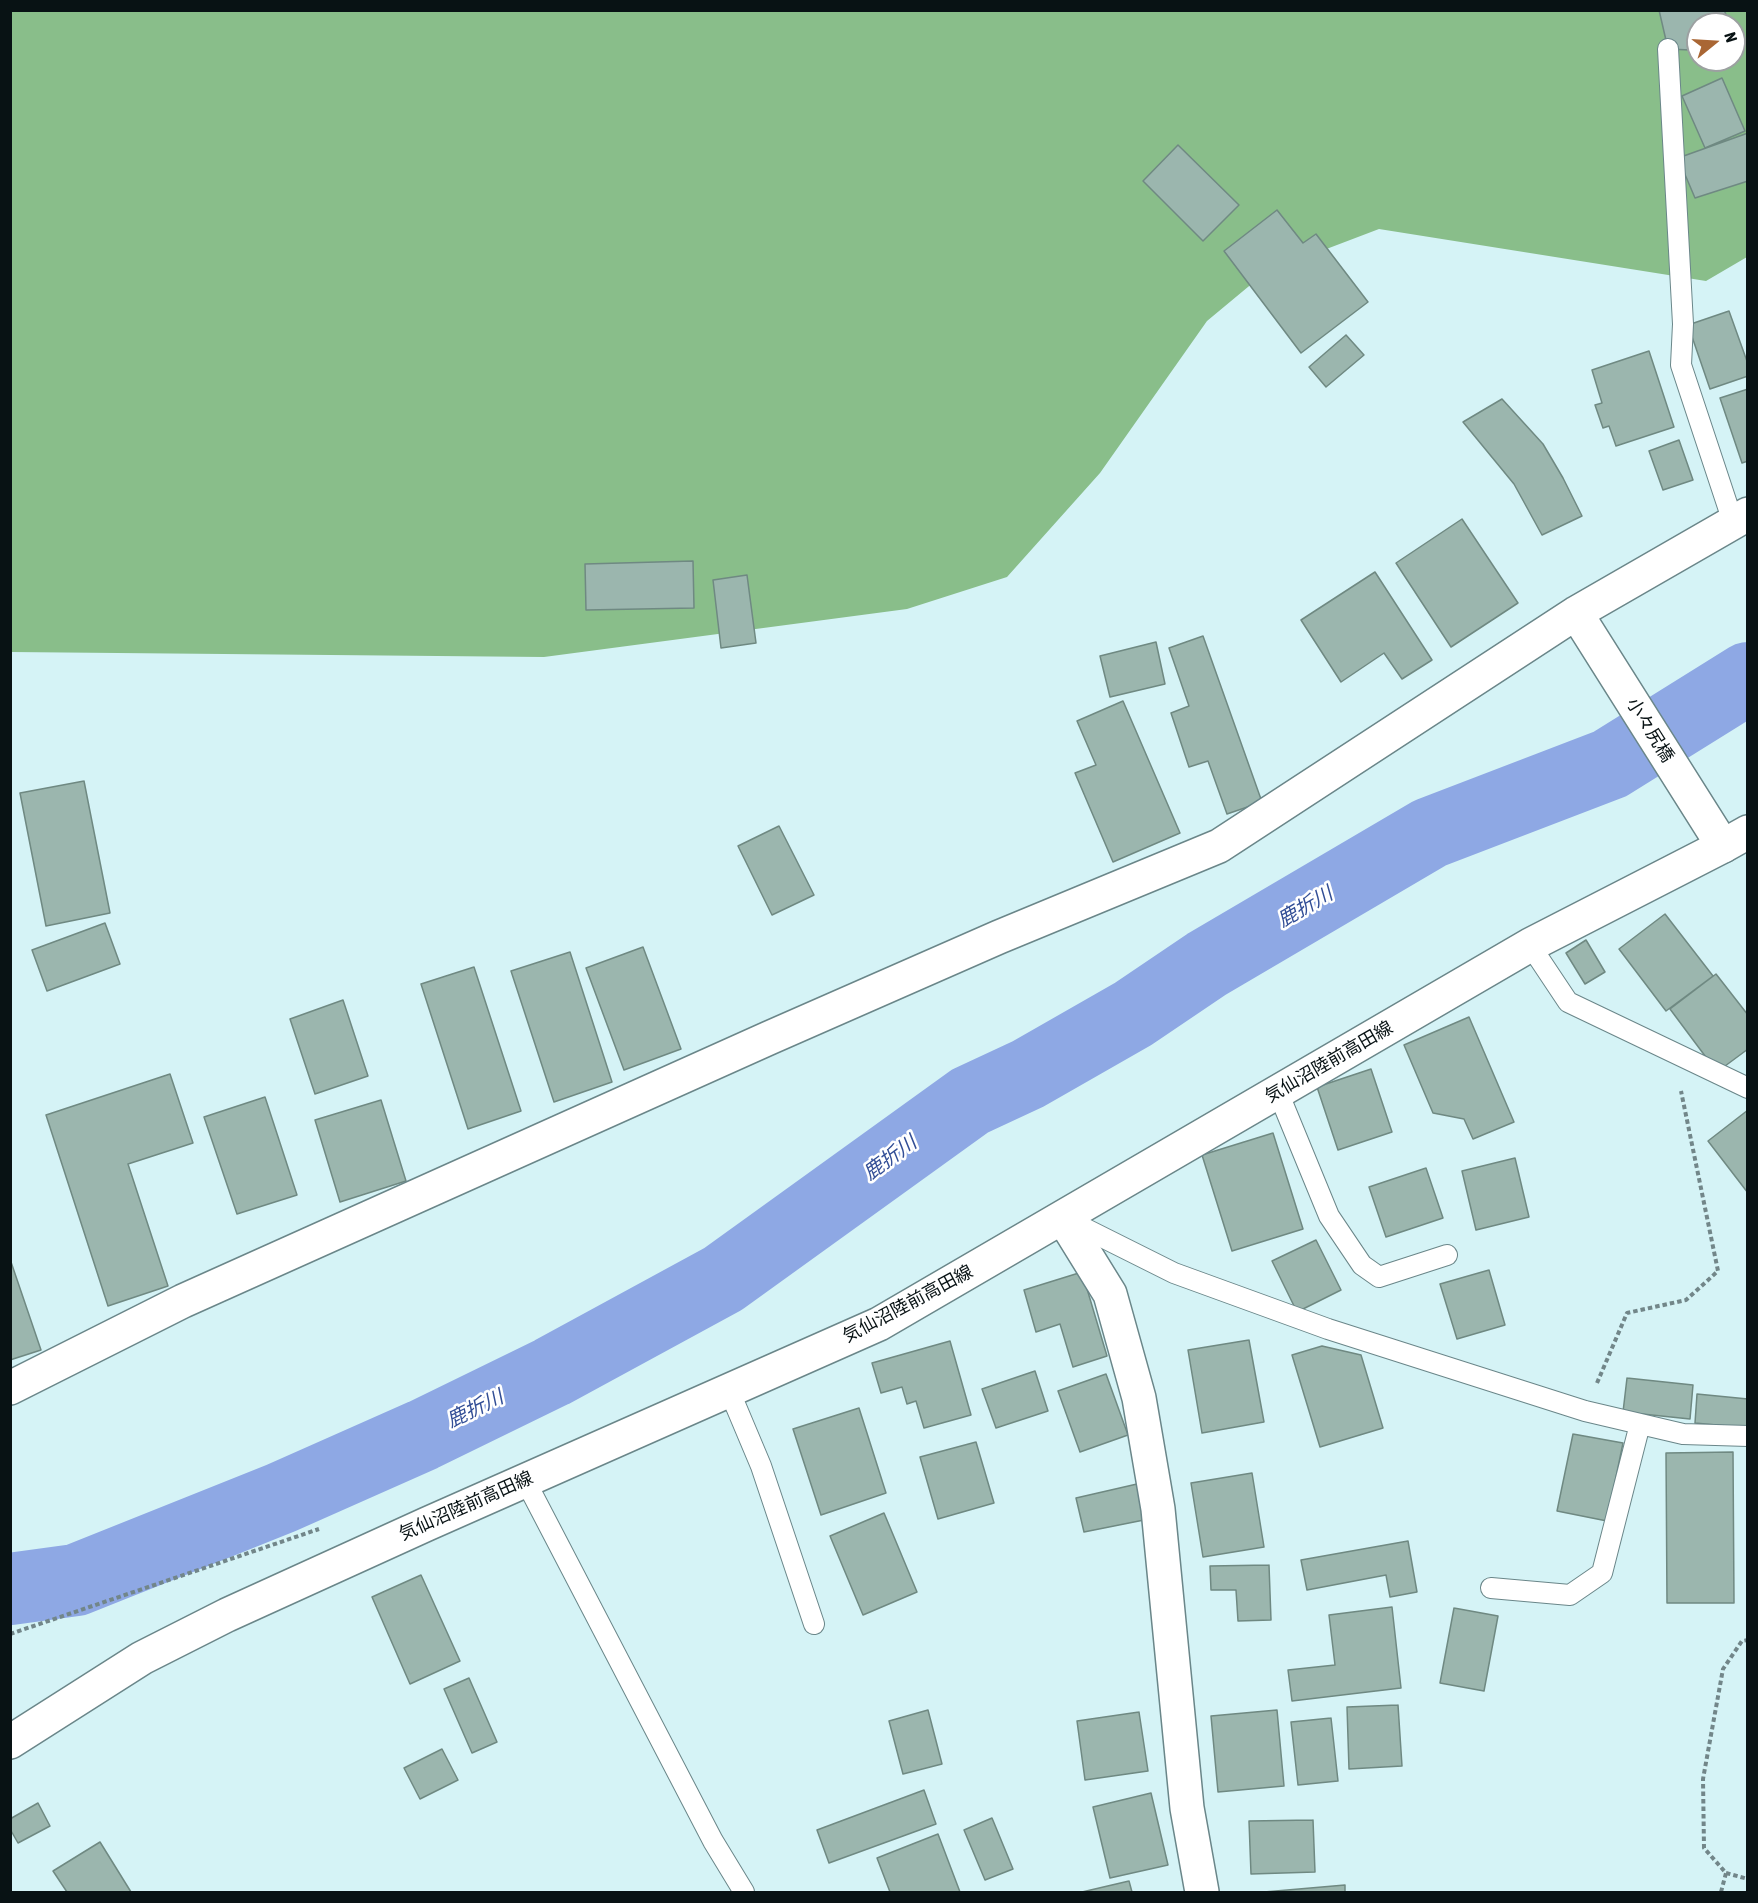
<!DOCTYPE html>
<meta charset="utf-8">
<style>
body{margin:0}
#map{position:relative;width:1758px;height:1903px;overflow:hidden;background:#d5f3f6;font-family:"Asap Condensed",sans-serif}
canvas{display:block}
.frame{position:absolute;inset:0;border:12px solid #081214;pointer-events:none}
.north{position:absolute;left:1686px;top:12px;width:60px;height:60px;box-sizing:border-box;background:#fff;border:2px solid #9ca0a1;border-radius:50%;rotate:72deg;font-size:16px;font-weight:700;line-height:24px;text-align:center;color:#081214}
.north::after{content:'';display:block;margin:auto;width:21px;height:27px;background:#a96634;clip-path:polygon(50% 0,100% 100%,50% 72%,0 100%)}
</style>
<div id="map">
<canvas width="1758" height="1903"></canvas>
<div class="frame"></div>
<div class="north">N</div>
</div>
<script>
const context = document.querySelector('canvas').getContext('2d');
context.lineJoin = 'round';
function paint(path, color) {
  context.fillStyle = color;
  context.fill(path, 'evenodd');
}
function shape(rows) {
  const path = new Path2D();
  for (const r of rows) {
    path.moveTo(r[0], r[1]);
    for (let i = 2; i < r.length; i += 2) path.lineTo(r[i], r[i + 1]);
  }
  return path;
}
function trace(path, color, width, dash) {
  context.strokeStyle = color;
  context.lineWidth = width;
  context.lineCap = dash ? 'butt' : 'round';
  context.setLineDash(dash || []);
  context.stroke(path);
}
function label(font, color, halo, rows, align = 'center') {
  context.font = font + ' "Asap Condensed","Noto Sans JP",sans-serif';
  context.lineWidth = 5;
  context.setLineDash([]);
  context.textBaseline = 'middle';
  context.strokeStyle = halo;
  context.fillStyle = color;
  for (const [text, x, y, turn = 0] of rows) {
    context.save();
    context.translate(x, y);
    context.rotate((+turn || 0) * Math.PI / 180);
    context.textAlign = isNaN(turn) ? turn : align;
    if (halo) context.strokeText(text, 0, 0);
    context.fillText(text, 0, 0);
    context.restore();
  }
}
paint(shape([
 [11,11,1747,11,1747,257,1706,281,1379,229,1266,272,1207,321,1100,473,1007,577,907,609,544,657,11,652],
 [1698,24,1734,24,1734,60,1698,60]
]), '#89be8a');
trace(shape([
 [10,1589,76,1580,281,1498,423,1435,552,1372,723,1279,970,1101,1028,1074,1133,1014,1207,964,1430,833,1610,764,1748,678]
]), '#8ea8e4', 72);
const building = shape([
 [1659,10,1724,10,1730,24,1698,24,1698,59,1695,60,1690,50,1668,49,1659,10],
 [1722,78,1745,131,1705,148,1682,96,1722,78],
 [1748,133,1748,181,1695,198,1678,158,1748,133],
 [1178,145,1239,205,1203,241,1143,181,1178,145],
 [1277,210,1303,243,1316,234,1368,302,1301,353,1224,251,1277,210],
 [1729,311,1748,364,1748,376,1710,389,1688,325,1729,311],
 [1346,335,1364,355,1326,387,1309,367,1346,335],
 [1649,351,1674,427,1616,446,1609,426,1603,428,1595,405,1602,403,1592,370,1649,351],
 [1748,389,1748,461,1742,463,1720,398,1748,389],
 [1502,399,1543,444,1563,478,1582,516,1542,535,1514,484,1463,422,1502,399],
 [1679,440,1693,480,1663,490,1649,451,1679,440],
 [1462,519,1518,603,1451,647,1396,563,1462,519],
 [693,561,694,608,586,610,585,564,693,561],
 [1375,572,1432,660,1402,679,1384,653,1341,682,1301,620,1375,572],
 [747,575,756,643,721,648,713,580,747,575],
 [1203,636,1262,802,1227,814,1208,761,1189,767,1171,713,1189,706,1169,648,1203,636],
 [1156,642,1165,684,1110,697,1100,656,1156,642],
 [1123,701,1180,833,1113,862,1075,773,1096,765,1077,721,1123,701],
 [84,781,110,913,46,926,20,793,84,781],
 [779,826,814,895,772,915,738,846,779,826],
 [1665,914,1713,976,1666,1011,1619,949,1665,914],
 [105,923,120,964,47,991,32,950,105,923],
 [1586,940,1605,972,1585,984,1566,953,1586,940],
 [643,947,681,1049,624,1070,586,968,643,947],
 [570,952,612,1082,554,1102,511,971,570,952],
 [474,967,521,1111,468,1129,421,984,474,967],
 [1716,974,1748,1015,1748,1049,1717,1072,1670,1009,1716,974],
 [343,1000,368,1076,315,1094,290,1019,343,1000],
 [1469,1017,1514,1122,1473,1139,1464,1119,1433,1113,1404,1045,1469,1017],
 [1371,1069,1392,1132,1338,1150,1317,1087,1371,1069],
 [170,1074,193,1143,128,1164,168,1286,108,1306,46,1115,170,1074],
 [265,1097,297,1195,237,1214,204,1117,265,1097],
 [381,1100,406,1181,340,1202,315,1120,381,1100],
 [1748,1110,1748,1193,1708,1141,1748,1110],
 [1273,1133,1303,1229,1232,1251,1202,1155,1273,1133],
 [1515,1158,1529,1217,1476,1230,1462,1171,1515,1158],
 [1426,1168,1443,1218,1386,1237,1369,1187,1426,1168],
 [1316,1240,1341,1290,1297,1312,1272,1261,1316,1240],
 [10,1259,41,1350,10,1360,10,1259],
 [1489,1270,1505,1325,1457,1339,1440,1284,1489,1270],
 [1082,1272,1107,1356,1073,1367,1060,1324,1036,1332,1024,1290,1082,1272],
 [1249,1340,1264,1422,1202,1433,1188,1350,1249,1340],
 [950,1341,971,1415,924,1428,916,1401,907,1404,902,1387,881,1393,872,1363,950,1341],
 [1322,1346,1361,1355,1383,1428,1320,1447,1292,1355,1322,1346],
 [1035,1371,1048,1411,996,1428,982,1389,1035,1371],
 [1106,1374,1128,1435,1080,1452,1058,1391,1106,1374],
 [1627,1378,1693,1385,1690,1419,1623,1412,1627,1378],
 [1697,1394,1748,1399,1748,1428,1695,1423,1697,1394],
 [859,1408,886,1493,821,1515,793,1429,859,1408],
 [1573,1434,1623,1443,1607,1521,1557,1511,1573,1434],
 [976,1442,994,1503,938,1519,920,1457,976,1442],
 [1733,1452,1734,1603,1667,1603,1666,1453,1733,1452],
 [1252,1473,1264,1547,1203,1557,1191,1483,1252,1473],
 [1137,1484,1144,1520,1084,1532,1076,1498,1137,1484],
 [884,1513,917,1592,863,1615,830,1536,884,1513],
 [1408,1541,1417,1592,1390,1597,1386,1575,1307,1590,1301,1560,1408,1541],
 [1269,1565,1271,1620,1238,1621,1236,1590,1211,1590,1210,1566,1269,1565],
 [421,1575,460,1661,410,1684,372,1597,421,1575],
 [1392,1607,1401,1688,1292,1701,1288,1670,1335,1665,1329,1615,1392,1607],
 [1454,1608,1498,1616,1484,1691,1440,1683,1454,1608],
 [469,1678,497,1742,472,1753,444,1689,469,1678],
 [1398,1705,1402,1766,1349,1769,1347,1707,1398,1705],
 [928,1710,942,1764,903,1774,889,1721,928,1710],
 [1277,1710,1284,1786,1218,1792,1211,1716,1277,1710],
 [1139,1712,1148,1771,1085,1780,1077,1721,1139,1712],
 [1331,1718,1338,1781,1298,1785,1291,1722,1331,1718],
 [442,1749,458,1780,420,1799,404,1768,442,1749],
 [924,1790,936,1824,829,1863,817,1830,924,1790],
 [1151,1793,1168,1865,1110,1878,1093,1807,1151,1793],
 [38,1803,50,1826,18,1843,10,1829,10,1819,38,1803],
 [992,1818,1013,1869,985,1880,964,1830,992,1818],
 [1313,1820,1315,1872,1251,1874,1249,1821,1313,1820],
 [938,1834,960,1892,890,1892,877,1858,938,1834],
 [100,1842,131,1892,67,1892,53,1871,100,1842],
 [1129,1881,1132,1892,1082,1892,1129,1881],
 [1345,1885,1345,1892,1264,1892,1345,1885]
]);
paint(building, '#9bb6ae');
trace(building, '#6f8982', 1.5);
const service = shape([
 [1668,49,1683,324,1681,365,1733,522],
 [1530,945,1568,1002,1748,1088],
 [1278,1092,1329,1216,1362,1265,1379,1277,1447,1255],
 [1068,1220,1174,1273,1328,1329,1585,1411,1683,1434,1748,1436],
 [729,1390,761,1466,814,1624],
 [525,1480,713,1841,744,1892],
 [1491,1588,1570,1595,1602,1573,1640,1424]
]);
const minor = shape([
 [1576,613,1723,846],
 [1063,1218,1110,1294,1139,1398,1158,1509,1187,1808,1202,1892],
 [10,1388,183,1301,769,1038,999,937,1219,846,1576,613,1748,514]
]);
const primary = shape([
 [10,1742,142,1658,227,1615,427,1524,879,1324,1530,945,1723,846,1748,832]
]);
trace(service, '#6a8689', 22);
trace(minor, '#6a8689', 36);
trace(primary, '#6a8689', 36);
trace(shape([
 [1597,1383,1627,1313,1686,1300,1718,1271,1681,1091],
 [10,1634,319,1529],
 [1726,1873,1748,1879],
 [1721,1892,1726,1873,1704,1848,1703,1779,1723,1669,1742,1641,1748,1640]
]), '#728689', 4, [4.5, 3]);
trace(service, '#fff', 20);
trace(minor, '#fff', 33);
trace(primary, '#fff', 33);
label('18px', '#081214', '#fff', [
 ["小々尻橋",1650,730,58],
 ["気仙沼陸前高田線",1329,1062,-30],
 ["気仙沼陸前高田線",908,1304,-28],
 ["気仙沼陸前高田線",466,1506,-24]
]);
label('italic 20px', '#324e96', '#fff', [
 ["鹿折川",1305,907,-30],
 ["鹿折川",890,1158,-36],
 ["鹿折川",475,1409,-26]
]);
</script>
